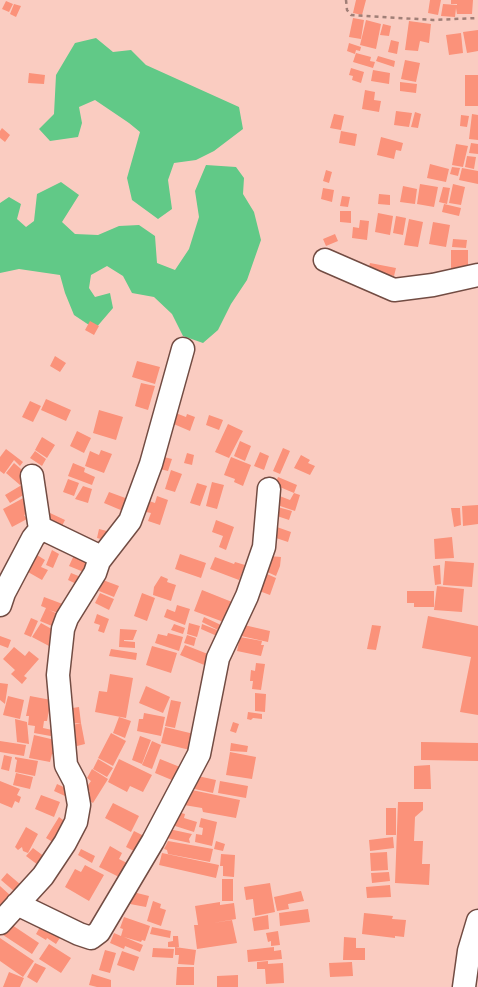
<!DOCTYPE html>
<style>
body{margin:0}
canvas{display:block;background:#faccc1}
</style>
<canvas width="478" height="987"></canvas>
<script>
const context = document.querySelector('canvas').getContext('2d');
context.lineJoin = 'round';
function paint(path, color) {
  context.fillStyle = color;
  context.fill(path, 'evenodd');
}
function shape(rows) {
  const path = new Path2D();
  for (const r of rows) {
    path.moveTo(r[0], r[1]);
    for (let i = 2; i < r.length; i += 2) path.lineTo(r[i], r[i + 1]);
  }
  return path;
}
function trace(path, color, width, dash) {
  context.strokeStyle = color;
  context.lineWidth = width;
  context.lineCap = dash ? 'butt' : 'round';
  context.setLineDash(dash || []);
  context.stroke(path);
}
paint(shape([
 [96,38,113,52,131,50,146,65,239,107,243,129,214,151,196,160,174,163,168,180,172,209,158,219,132,200,127,178,140,132,129,123,95,100,79,107,82,123,78,137,50,141,39,129,54,114,56,75,75,43],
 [206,165,236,167,244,178,243,194,254,212,261,240,247,280,231,304,218,330,203,343,183,336,172,314,154,297,132,293,123,276,107,266,91,275,89,288,95,297,110,293,113,308,95,329,74,315,65,293,60,275,19,269,0,273,0,203,9,197,21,204,17,219,26,227,34,221,37,194,61,182,79,195,62,222,75,234,98,235,119,226,139,225,155,236,157,263,175,270,189,249,199,217,195,191]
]), '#61c987');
paint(shape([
 [356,0,366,0,362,15,353,13],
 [430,0,441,0,438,15,428,13],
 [451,0,473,0,472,14,457,14,456,8,455,17,441,16,443,4,457,5,457,4,451,4],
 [6,1,13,4,9,12,2,9],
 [14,4,21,6,16,17,10,14],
 [353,18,364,20,361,39,349,37],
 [366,20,381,24,376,49,360,45],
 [409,21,431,24,429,43,420,41,418,51,405,50],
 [383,24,391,26,389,36,380,35],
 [478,30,478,51,467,53,463,32],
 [461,33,463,53,449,55,446,35],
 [391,40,399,42,397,54,388,52],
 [349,43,361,47,360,51,356,50,355,54,347,51],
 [356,53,371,57,370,61,375,62,373,68,353,62],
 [378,56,395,61,394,67,376,61],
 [405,60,420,63,416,82,401,79],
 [351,68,364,72,361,83,352,80,353,76,349,75],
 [373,70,390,73,389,84,371,81],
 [29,73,45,75,44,84,28,83],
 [465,75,478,75,478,106,465,106],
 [400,82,417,84,416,93,400,91],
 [365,90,375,92,374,100,381,101,379,112,362,109],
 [396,111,412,113,409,127,394,125],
 [415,112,421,114,418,128,411,127],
 [334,114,344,116,341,130,330,128],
 [472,114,478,115,478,140,469,139],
 [461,115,469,116,467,127,460,126],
 [2,128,10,135,5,142,0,138,0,131],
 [341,131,357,134,355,146,339,143],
 [381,137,403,143,401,151,396,150,394,159,377,155],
 [471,143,478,144,478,154,469,153],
 [456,144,468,146,463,167,452,165],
 [467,156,476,157,474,169,465,167],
 [430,164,449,169,446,182,427,178],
 [452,167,460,168,458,176,450,174],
 [462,168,478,171,478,184,459,180],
 [326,170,332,172,329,183,323,181],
 [420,184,438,187,434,207,417,204],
 [453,184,465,187,461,205,449,203],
 [403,186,417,189,415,204,400,202],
 [443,187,450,188,447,204,439,202],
 [323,188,334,190,332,202,321,199],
 [379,194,390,195,390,205,378,204],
 [342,196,350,197,348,207,340,206],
 [444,204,461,208,459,216,442,212],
 [340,211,351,211,351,223,340,222],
 [378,213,393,216,390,235,375,232],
 [396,216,406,218,403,235,393,233],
 [409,219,423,222,418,247,404,245],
 [360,220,369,221,367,240,352,238,353,227,359,228],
 [433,222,450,225,446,247,429,244],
 [335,234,338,241,326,246,323,239],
 [453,239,467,240,466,248,452,247],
 [451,250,468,250,468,269,451,269],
 [370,263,396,268,394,276,390,275,389,279,367,275],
 [90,321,99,326,94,335,85,330],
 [55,356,66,363,60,372,50,366],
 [137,361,160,367,155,384,132,377],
 [141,383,155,386,148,410,135,406],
 [46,399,71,410,66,421,41,410],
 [30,401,41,406,33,422,22,417],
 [99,410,123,417,116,440,93,433],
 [173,412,186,417,187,414,195,417,190,431,169,422],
 [209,415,223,420,219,430,206,425],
 [228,424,243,431,229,458,215,452],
 [77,431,91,438,84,453,70,446],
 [42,437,55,445,47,458,35,450],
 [240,441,251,446,245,461,234,456],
 [283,448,290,451,280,474,273,471],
 [6,449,23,462,20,466,14,460,4,474,0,471,0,457],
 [101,450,112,454,104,473,85,466,90,451,99,455],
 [35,451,46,459,42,466,30,458],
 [260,452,269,456,264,470,254,466],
 [187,453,194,455,192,465,184,463],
 [301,455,310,460,308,463,315,466,310,475,294,468],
 [164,457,172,459,168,471,156,468],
 [231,457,251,465,243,486,234,482,235,479,224,475],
 [14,463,28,475,20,485,6,473],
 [73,463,85,468,84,472,95,477,92,485,68,476],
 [171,470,182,474,175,492,165,489],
 [278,477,297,485,294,493,300,495,295,511,274,504,277,495,290,500,294,493,275,485],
 [68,479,79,483,74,496,63,492],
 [212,482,224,485,217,509,206,506],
 [25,483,30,491,10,503,5,495],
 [197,483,207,486,200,506,190,503],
 [83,486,92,489,88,503,75,499],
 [109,492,128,499,123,511,104,503],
 [27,496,35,510,24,515,27,519,12,527,3,509],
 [157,496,168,500,160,525,148,521,151,513,146,512,149,501,155,503],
 [478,505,478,524,463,526,462,506],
 [274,506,292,511,289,520,271,514],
 [451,508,460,508,461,525,454,527],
 [50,513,65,520,61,528,47,521],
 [216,520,234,527,226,550,219,547,223,536,212,532],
 [274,526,291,532,288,542,270,536],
 [99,529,111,532,109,541,97,538],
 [452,537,454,558,435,559,434,539],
 [52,550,59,554,53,568,46,565],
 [75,553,96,562,91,575,69,566],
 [180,554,206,563,201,578,175,569],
 [37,555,45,560,41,567,48,570,42,580,28,572],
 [269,556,281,557,280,566,276,576,263,570],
 [215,557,234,564,235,562,245,565,239,580,210,569],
 [445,561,474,563,472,587,443,585],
 [440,565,441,584,435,585,433,566],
 [260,571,276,578,270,595,254,589],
 [71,573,86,579,83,587,68,580],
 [161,576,168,579,167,582,176,585,171,601,153,595,154,587],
 [103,580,119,586,114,597,99,591],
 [437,586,464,589,462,612,434,610],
 [202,590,237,604,229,624,194,611],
 [407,591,434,591,434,607,414,607,414,603,407,603],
 [100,593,114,599,109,610,95,603],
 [142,593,155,598,147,621,134,616],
 [44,597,68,606,64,615,49,610,65,617,59,629,40,621,46,608,41,606],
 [177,605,190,609,185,625,164,617,167,609,175,612],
 [97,614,109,619,104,633,98,631,100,625,94,623],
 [428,616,478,626,478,715,460,712,471,657,422,648],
 [204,617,221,625,218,630,202,622],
 [31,618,38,621,31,637,24,634],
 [41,623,57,632,49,646,32,637],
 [189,623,200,626,197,637,187,634],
 [174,624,185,628,183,634,171,630],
 [202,624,217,630,217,636,201,629],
 [244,625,270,631,268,642,241,636],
 [372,625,381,626,376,650,367,649],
 [120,629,137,630,133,640,124,640,124,641,135,642,135,648,119,647],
 [168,633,183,637,179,651,155,643,158,634,167,636],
 [187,635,196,638,194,646,184,643],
 [0,636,11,640,8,648,0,645],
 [240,637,262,641,261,645,264,645,261,656,237,651],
 [185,645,218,658,214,669,180,655],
 [152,646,177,653,171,673,146,665],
 [14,647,25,656,29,651,39,659,24,676,27,678,22,684,11,674,15,670,3,659],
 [111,649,137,653,136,660,109,656],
 [256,663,265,664,261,690,252,689,253,681,250,681,251,670,255,671],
 [110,674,133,678,126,718,95,712,99,691,107,692],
 [0,683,8,684,5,704,0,700],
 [146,686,170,697,163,713,139,703],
 [255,693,266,694,265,712,255,711],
 [8,696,24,700,20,719,3,715],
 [30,696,51,700,47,721,44,721,43,728,57,731,56,737,34,733,35,726,28,725,29,716,26,716],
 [171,700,181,702,175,728,165,726],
 [79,707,81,723,68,724,66,709],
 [248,712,262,714,262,719,253,718,251,720,247,719],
 [144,713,165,717,161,736,137,731,139,719,143,719],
 [119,717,131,721,125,738,113,733],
 [15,719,27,722,29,744,17,742],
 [233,722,239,724,236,733,230,731],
 [81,723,85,744,73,747,68,726],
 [165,727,194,734,190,750,161,743],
 [111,733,126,741,113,766,98,758],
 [34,735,55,740,56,755,52,754,50,762,29,758],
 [140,736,151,740,142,764,132,760],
 [0,741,26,745,24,756,0,752],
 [152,741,161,745,152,769,142,765],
 [421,742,478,743,478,761,421,760],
 [231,743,248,746,247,752,230,751],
 [230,752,256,757,252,779,226,775],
 [4,755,12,757,9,771,1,769],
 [15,757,38,761,35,776,15,772,17,760,15,759],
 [98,759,113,768,107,777,93,769],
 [119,759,152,775,143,792,130,786,127,792,108,782],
 [160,759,185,769,179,783,155,773],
 [430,765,431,789,414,789,414,766],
 [92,769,108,779,93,803,86,799,90,791,86,788,91,781,87,778],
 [16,773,33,777,30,789,13,785],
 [193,775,216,780,213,793,190,788],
 [0,781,20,789,17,795,21,797,19,803,15,801,12,808,0,803],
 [220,781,248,786,246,798,218,793],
 [57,784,68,789,65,796,54,791],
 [187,789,240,800,236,818,203,812,202,808,184,805],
 [41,795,60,802,54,817,35,809],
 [398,802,423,802,423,810,415,817,414,841,423,841,422,864,430,864,429,885,395,883],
 [113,803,139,816,131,832,105,818],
 [386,808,396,808,396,835,386,835],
 [177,812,185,814,184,818,197,822,194,832,172,825],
 [59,817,70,825,58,845,46,838],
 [201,818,217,822,212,846,195,842,196,834,202,835,203,828,199,827],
 [26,827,38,834,28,853,23,851,22,847,18,850,15,847],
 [169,829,192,834,189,839,190,843,167,838],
 [134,831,150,839,142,855,126,847],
 [393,837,394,848,370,851,369,840],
 [168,841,213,849,210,862,168,854,167,850,164,849],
 [216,841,225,844,223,851,214,849],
 [110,846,122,853,119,859,127,863,119,877,99,867],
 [33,848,49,860,42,868,26,856],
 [81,849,95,856,92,863,78,855],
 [387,852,388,870,371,871,370,853],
 [162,853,219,865,216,878,159,865],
 [221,854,235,855,234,877,223,876,223,866,220,866],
 [85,865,104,875,89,901,65,887,75,869,81,872],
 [389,872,390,881,372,883,371,873],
 [7,873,21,885,15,892,1,880],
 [222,879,233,879,233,901,222,901],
 [270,883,275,912,255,916,253,899,246,900,244,887],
 [390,885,391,897,367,898,366,887],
 [0,886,11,896,2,906,0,904],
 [301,891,304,901,288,904,289,909,277,911,274,897],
 [133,892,149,896,146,907,130,904],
 [153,901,161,904,160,908,166,910,161,926,147,921],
 [220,902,220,905,234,903,236,919,213,923,232,920,237,943,197,949,194,925,198,925,195,906],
 [308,909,310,922,280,926,279,913],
 [364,913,393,916,392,919,406,920,404,937,395,936,395,938,362,934],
 [268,915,269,929,254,931,252,918],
 [124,917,150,926,145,941,142,940,141,942,124,937,143,945,140,952,125,946,124,949,110,943,114,933,121,936,123,929,120,928],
 [44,920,63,933,56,944,47,938,46,940,36,934],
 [6,921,39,943,32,954,0,933],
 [152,927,171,931,170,938,150,934],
 [278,931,280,945,271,946,271,941,268,942,266,933],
 [173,936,178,936,179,947,168,947,168,942,173,941],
 [344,937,356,938,356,948,365,948,365,960,343,960],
 [0,938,34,961,23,977,0,961],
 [49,944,71,958,61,973,39,959],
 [175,947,196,950,194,965,178,964,179,955,175,955],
 [274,947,274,951,281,950,282,959,248,962,247,950],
 [153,948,174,949,173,958,152,957],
 [105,950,116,953,110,973,99,970],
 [122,951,139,957,134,971,117,965],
 [268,961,268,964,283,963,284,983,266,984,265,969,257,969,257,962],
 [352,962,353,976,330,977,329,963],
 [35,963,46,968,37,983,27,977],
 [177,967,194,967,194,985,176,985],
 [9,972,24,978,20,987,3,987],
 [92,974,111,980,111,987,97,987,89,985],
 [238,975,238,987,217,987,217,976]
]), '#fb927a');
const minor = shape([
 [325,260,394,290,433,285,478,275],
 [99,561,130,521,151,464,183,349],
 [0,605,4,593,33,538,41,528],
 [17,904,79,934,91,938,99,932,153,841,199,754,218,658,247,596,264,547,269,489],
 [0,923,43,876,65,843,76,822,79,805,75,782,66,765,58,675,63,629,67,618,95,573,99,561,97,555,41,528,39,523,32,476],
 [464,987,469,951,478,921]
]);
trace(minor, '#724c43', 25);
trace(shape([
 [346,0,347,10,351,15,433,20,478,18]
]), '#a07f77', 2.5, [4, 4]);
trace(minor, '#fff', 22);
</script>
